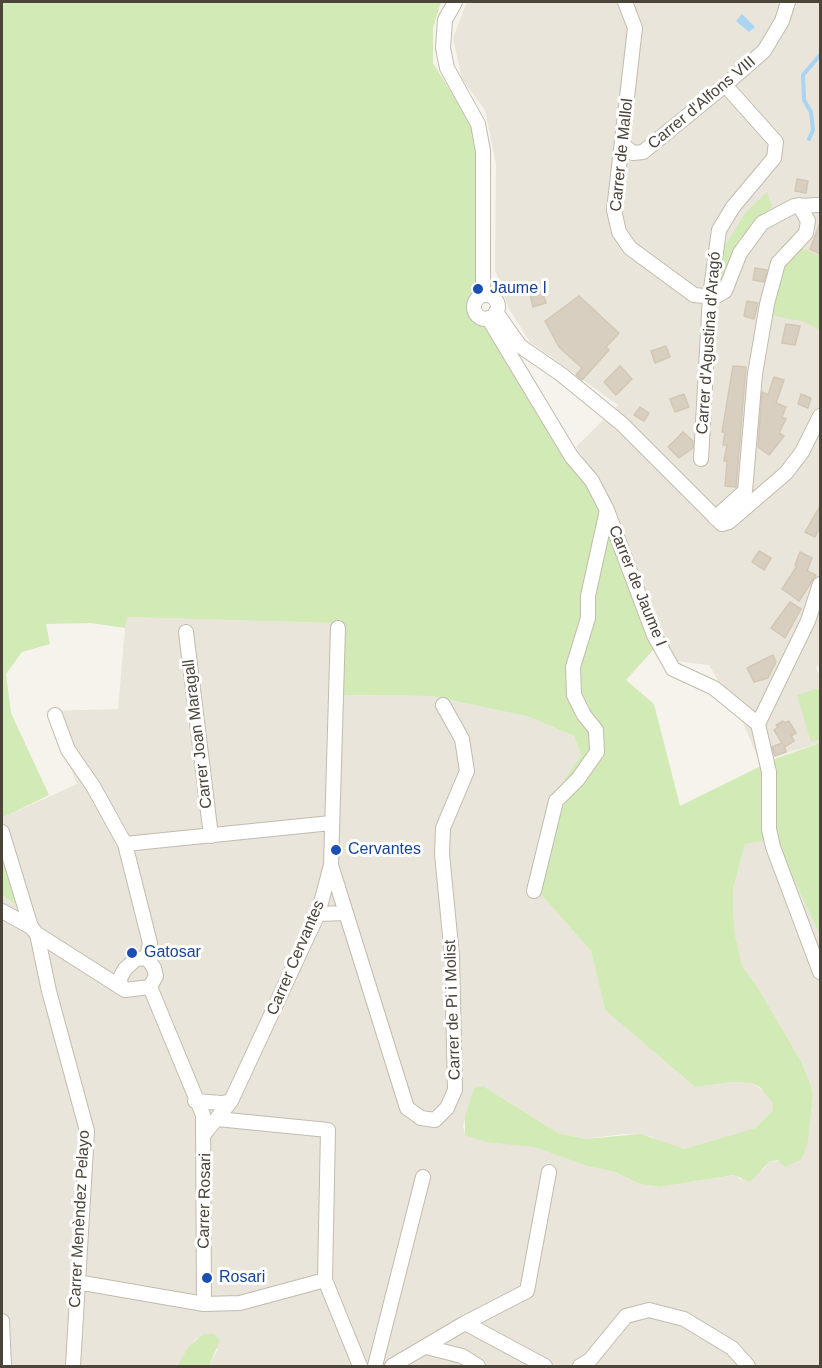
<!DOCTYPE html>
<meta charset="utf-8">
<style>
body{margin:0}
#map{position:relative;width:822px;height:1368px;overflow:hidden;background:#f6f3ec;font-family:Arial,sans-serif}
canvas{display:block}
.frame{position:absolute;inset:0;border:3px solid #4b4439;pointer-events:none}
</style>
<div id="map">
<canvas width="822" height="1368"></canvas>
<div class="frame"></div>
</div>
<script>
const context = document.querySelector('canvas').getContext('2d');
context.lineJoin = 'round';
function paint(path, color) {
  context.fillStyle = color;
  context.fill(path, 'evenodd');
}
function shape(rows) {
  const path = new Path2D();
  for (const r of rows) {
    if (r.length === 3) {
      path.moveTo(r[0] + r[2], r[1]);
      path.arc(r[0], r[1], r[2], 0, 2 * Math.PI);
      continue;
    }
    path.moveTo(r[0], r[1]);
    for (let i = 2; i < r.length; i += 2) path.lineTo(r[i], r[i + 1]);
  }
  return path;
}
function trace(path, color, width, dash) {
  context.strokeStyle = color;
  context.lineWidth = width;
  context.lineCap = dash ? 'butt' : 'round';
  context.setLineDash(dash || []);
  context.stroke(path);
}
function label(font, color, halo, rows, align = 'center') {
  context.font = font + ' Arial,sans-serif';
  context.lineWidth = 6;
  context.setLineDash([]);
  context.textBaseline = 'middle';
  context.strokeStyle = halo;
  context.fillStyle = color;
  for (const [text, x, y, turn = 0] of rows) {
    context.save();
    context.translate(x, y);
    context.rotate((+turn || 0) * Math.PI / 180);
    context.textAlign = isNaN(turn) ? turn : align;
    if (halo) context.strokeText(text, 0, 0);
    context.fillText(text, 0, 0);
    context.restore();
  }
}
paint(shape([
 [467,2,820,2,820,665,816,667,820,678,820,743,759,761,743,722,709,665,674,661,651,620,621,527,601,484,576,447,618,405,530,342,508,307,495,270,496,164,485,110,462,79,453,38],
 [126,617,334,623,343,695,432,696,530,717,574,736,581,755,551,799,531,883,591,951,605,1010,695,1087,732,1082,751,1083,767,1093,772,1102,773,1110,755,1128,684,1149,666,1145,650,1136,623,1134,585,1139,558,1133,483,1086,474,1088,463,1126,465,1134,477,1139,534,1147,587,1166,615,1172,640,1184,660,1187,735,1175,741,1180,764,1169,769,1162,802,1159,808,1142,813,1095,811,1086,801,1061,758,988,742,966,734,930,733,889,745,844,775,838,820,935,820,1366,209,1366,218,1349,196,1338,177,1366,2,1366,2,895,17,905,2,851,2,818,77,784,47,711,118,709]
]), '#eae5da');
paint(shape([
 [2,2,441,2,433,28,433,63,469,121,477,141,477,277,469,307,476,318,490,329,600,507,655,648,626,680,654,704,680,806,777,758,820,743,820,935,775,839,745,844,733,889,734,930,742,966,758,988,801,1061,811,1086,813,1095,808,1142,802,1159,785,1167,778,1160,769,1162,750,1182,734,1175,660,1187,640,1184,615,1172,587,1166,534,1147,486,1142,465,1135,465,1116,474,1088,483,1086,558,1133,585,1139,641,1134,684,1149,755,1128,773,1110,772,1102,760,1087,751,1083,732,1082,695,1087,605,1010,591,951,531,883,551,799,581,755,574,736,530,717,432,696,343,695,333,623,127,617,125,628,91,623,46,624,50,644,22,652,6,674,11,713,49,795,2,818],
 [767,192,772,207,758,219,718,285,717,259,745,213],
 [799,247,820,256,820,330,805,322,771,315,782,264],
 [820,688,820,739,811,742,797,695],
 [2,851,18,906,2,895],
 [204,1334,214,1334,220,1340,209,1366,177,1366,189,1346]
]), '#d2eab5');
paint(shape([
 [742,14,755,27,749,32,736,21]
]), '#a9d4f2');
trace(shape([
 [809,139,813,130,811,112,804,100,803,75,820,55]
]), '#a9d4f2', 4);
const building = shape([
 [797,179,808,181,806,193,795,191,797,179],
 [820,223,820,254,810,249,820,223],
 [755,268,767,270,764,282,753,280,755,268],
 [542,291,546,303,533,307,530,294,542,291],
 [579,296,619,333,606,347,609,350,582,380,576,375,582,368,559,347,545,321,579,296],
 [747,301,758,303,754,319,744,316,747,301],
 [786,324,800,326,795,345,782,343,786,324],
 [666,346,670,357,655,363,651,351,666,346],
 [620,366,632,379,616,395,604,382,620,366],
 [733,366,746,367,736,487,725,486,727,461,724,461,727,445,723,445,725,432,722,432,733,366],
 [774,377,784,380,776,403,786,407,782,417,786,419,779,433,784,436,769,455,758,447,762,392,768,395,774,377],
 [684,394,689,407,675,412,670,399,684,394],
 [801,394,811,398,808,408,798,404,801,394],
 [640,407,649,413,644,421,634,415,640,407],
 [683,432,693,441,693,448,679,458,668,447,683,432],
 [820,506,820,527,815,537,805,532,820,506],
 [759,551,771,558,764,570,752,562,759,551],
 [800,552,812,558,807,571,816,575,799,601,782,589,797,566,795,565,800,552],
 [790,602,801,609,785,638,771,628,790,602],
 [773,655,776,662,768,678,754,682,747,668,773,655],
 [783,721,785,723,789,721,796,733,791,736,794,741,785,747,784,745,786,752,775,756,772,747,782,743,774,730,778,727,776,725,783,721]
]);
paint(building, '#d8cfc1');
trace(building, '#d3c7b4', 1.5);
const minor = shape([
 [455,2,445,20,443,48,447,68,478,124,483,151,483,295],
 [625,2,635,28,614,210,619,232,630,248,694,295,715,297,725,291,740,253,762,223,794,206,820,205],
 [622,144,633,153,643,152,725,85,764,51,782,21,788,2],
 [486,307,12],
 [496,312,520,346,562,375,622,424,722,524,729,522,786,473,802,452,820,416],
 [488,318,571,456,592,481,607,510,654,635,673,669,714,688,758,724,769,772,769,829,773,847,820,972],
 [701,459,710,296,719,230,733,207,774,158,776,142,725,85],
 [715,518,745,491,755,374,767,304,778,263,806,233,808,221,799,205],
 [186,632,211,836],
 [758,724,808,621,820,584],
 [2,832,31,927],
 [125,844,331,823],
 [331,865,407,1108,421,1118,435,1120,447,1108,455,1090,452,956,442,854,443,828,467,771,462,739,443,705],
 [534,891,556,801,578,779,597,752,596,730,584,715,574,695,573,667,588,618,588,596,607,510],
 [2,911,31,927,37,934,125,990,150,987,156,976,154,968,147,958,150,943,125,844,93,786,68,750,55,715],
 [318,914,346,913],
 [37,934,49,991,87,1131,73,1366],
 [121,987,120,978,125,969,136,959,147,958],
 [150,987,203,1115,204,1304],
 [195,1101,222,1103,231,1101],
 [217,1119,328,1130,325,1280,360,1366],
 [205,1133,231,1101,318,914,331,865,338,628],
 [77,1282,204,1304,240,1303,325,1280],
 [2,1321,4,1366],
 [465,1323,545,1366],
 [426,1347,462,1356,478,1366],
 [375,1366,423,1177],
 [392,1366,465,1323,527,1291,549,1172],
 [580,1366,590,1360,626,1316,649,1310,684,1319,732,1348,748,1366]
]);
trace(minor, '#c2bbae', 16);
trace(minor, '#fff', 14);
for (const [x, y, r, color] of [
 [478,289,6,"#1a4fb4"],
 [336,850,6,"#1a4fb4"],
 [132,953,6,"#1a4fb4"],
 [207,1278,6,"#1a4fb4"]
]) {
  const dot = new Path2D();
  dot.arc(x, y, r, 0, 2 * Math.PI);
  context.fillStyle = color;
  context.fill(dot);
  trace(dot, '#fff', 2);
}
label('16px', '#4b4439', '#fff', [
 ["Carrer d'Alfons VIII",702,103,-40],
 ["Carrer de Mallol",622,155,-84],
 ["Carrer d'Agustina d'Aragó",709,343,-86],
 ["Carrer de Jaume I",637,586,68],
 ["Carrer Joan Maragall",198,734,-97],
 ["Carrer Cervantes",296,958,-67],
 ["Carrer de Pi i Molist",453,1010,-92],
 ["Carrer Rosari",205,1201,-89],
 ["Carrer Menèndez Pelayo",80,1219,-87]
]);
label('16px', '#164399', '#fff', [
 ["Jaume I",490,289],
 ["Cervantes",348,850],
 ["Gatosar",144,953],
 ["Rosari",219,1278]
], 'left');
</script>
